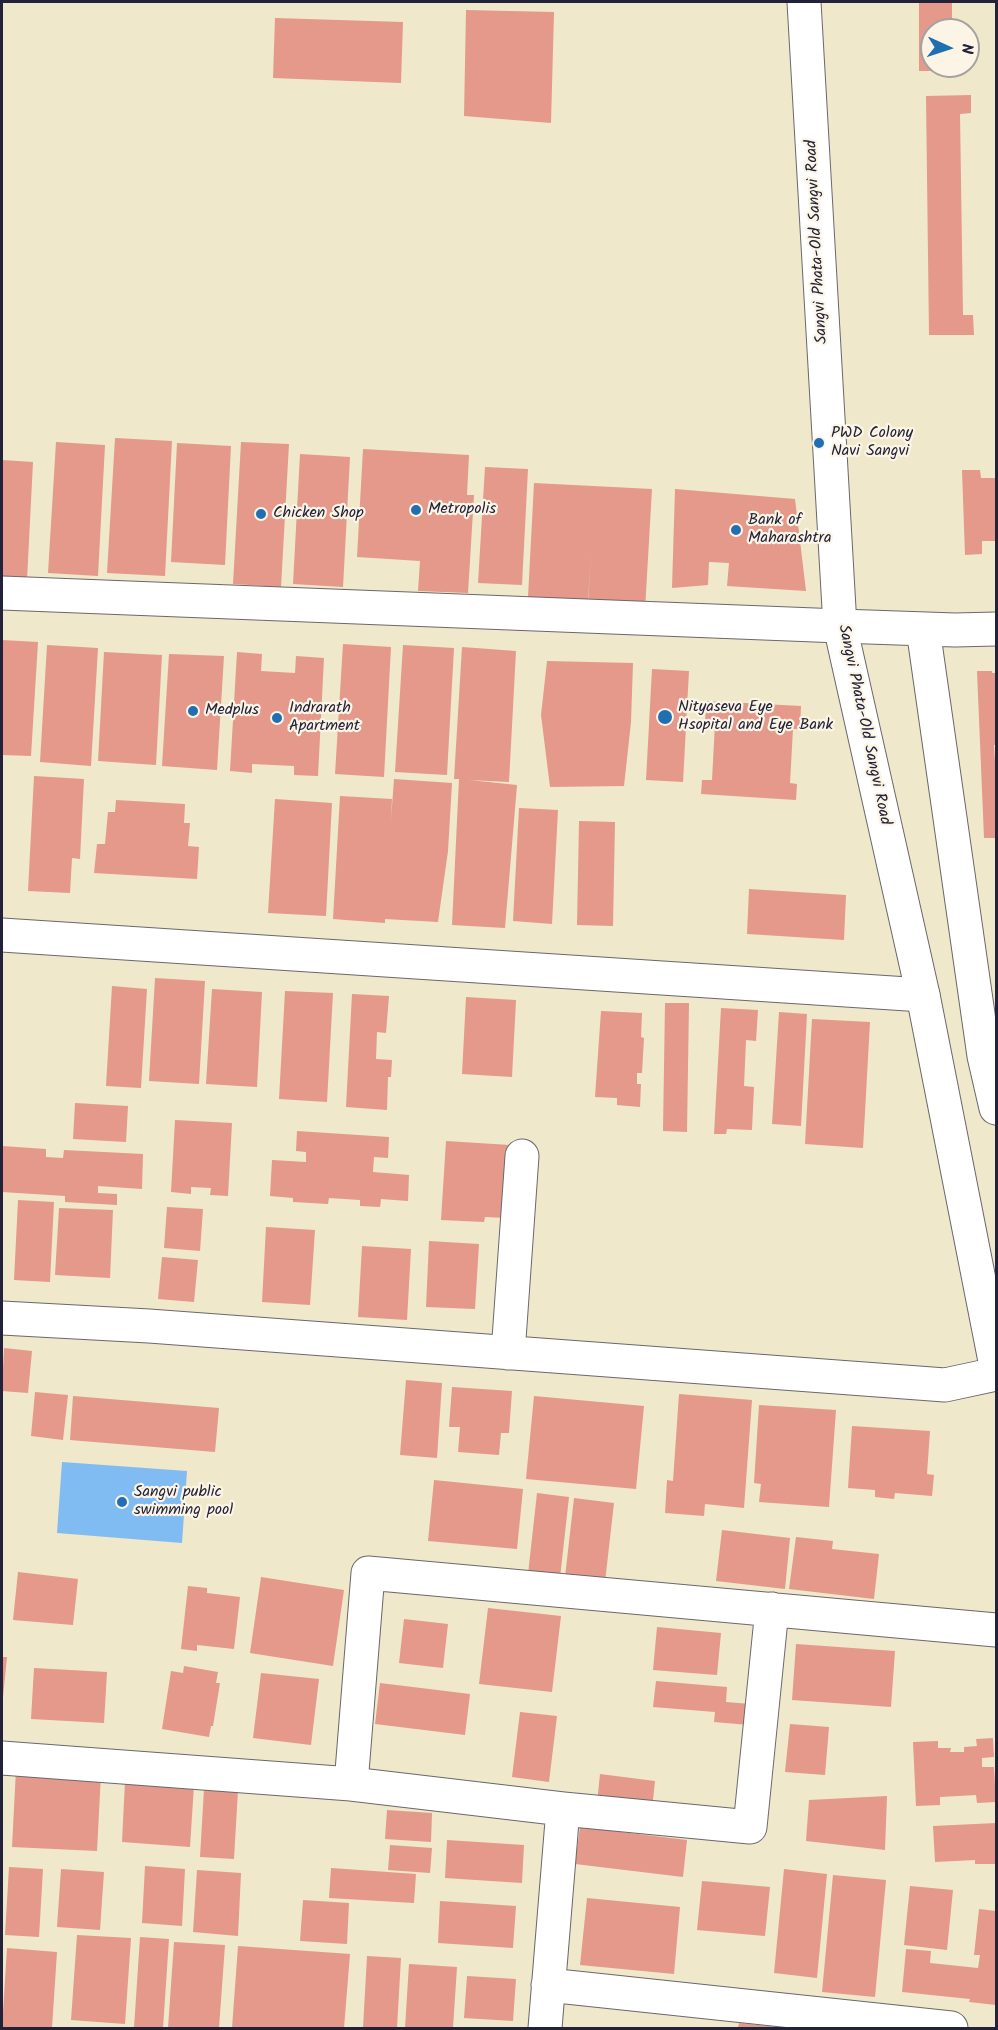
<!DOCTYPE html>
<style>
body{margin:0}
#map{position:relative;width:998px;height:2030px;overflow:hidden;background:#efe8ca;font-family:Kalam,sans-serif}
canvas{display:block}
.frame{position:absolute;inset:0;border:3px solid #22223b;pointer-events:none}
.north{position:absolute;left:920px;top:18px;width:60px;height:60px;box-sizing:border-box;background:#fcf5e5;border:2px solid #a5a1a1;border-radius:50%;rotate:93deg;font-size:16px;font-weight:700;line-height:24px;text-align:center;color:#22223b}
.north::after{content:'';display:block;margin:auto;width:21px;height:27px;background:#1f6fb2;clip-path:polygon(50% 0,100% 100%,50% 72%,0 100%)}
</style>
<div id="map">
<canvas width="998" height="2030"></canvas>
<div class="frame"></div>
<div class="north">N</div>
</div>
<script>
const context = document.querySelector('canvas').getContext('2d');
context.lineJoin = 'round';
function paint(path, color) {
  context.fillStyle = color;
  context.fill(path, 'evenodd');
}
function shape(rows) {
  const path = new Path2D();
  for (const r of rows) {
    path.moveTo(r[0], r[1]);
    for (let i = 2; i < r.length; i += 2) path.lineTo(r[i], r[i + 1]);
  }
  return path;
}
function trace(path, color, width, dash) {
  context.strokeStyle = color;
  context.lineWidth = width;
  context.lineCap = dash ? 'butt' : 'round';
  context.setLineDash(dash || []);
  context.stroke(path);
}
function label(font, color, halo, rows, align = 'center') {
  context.font = font + ' Kalam,sans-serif';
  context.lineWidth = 4.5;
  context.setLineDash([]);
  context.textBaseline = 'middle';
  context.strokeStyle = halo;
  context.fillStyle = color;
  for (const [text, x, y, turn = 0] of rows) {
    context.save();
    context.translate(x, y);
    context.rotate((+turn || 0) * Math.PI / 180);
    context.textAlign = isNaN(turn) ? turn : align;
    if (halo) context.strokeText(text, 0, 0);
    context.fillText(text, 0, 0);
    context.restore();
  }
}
paint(shape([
 [62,1462,187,1471,182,1543,57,1533]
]), '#80bbf2');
paint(shape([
 [919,2,952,2,952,30,932,30,932,66,963,66,963,71,919,71],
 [466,10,554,12,551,123,464,116],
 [275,18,403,22,401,83,273,78],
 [971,95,971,113,960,114,963,315,973,315,974,335,929,335,926,96],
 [115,438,172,441,165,576,107,573],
 [56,442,105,445,98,576,48,573],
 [241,442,289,444,281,587,233,584],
 [177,443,231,446,225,565,171,562],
 [363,449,469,455,467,495,474,495,468,593,418,591,420,561,357,557],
 [300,454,350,457,343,587,293,584],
 [2,460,33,462,27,580,2,578],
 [485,467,528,469,522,585,478,583],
 [962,470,980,470,981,478,995,478,996,541,982,541,982,554,965,555],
 [534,483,652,489,645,610,588,606,591,552,588,601,528,597],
 [675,489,795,499,806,591,727,586,729,563,709,562,708,585,672,588],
 [2,640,38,642,31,756,2,755],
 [343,644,391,647,384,777,335,774],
 [47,645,98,648,91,766,40,762],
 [403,645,454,648,447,775,395,772],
 [462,647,516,651,509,782,469,780,517,785,505,928,452,925,459,779,454,779],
 [104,652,162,655,156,765,98,761],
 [237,652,262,654,261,671,295,673,296,656,324,658,318,776,294,775,294,766,252,764,252,773,230,771],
 [169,654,224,656,217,770,162,766],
 [547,661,633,663,631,722,624,786,550,787,541,715],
 [652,669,689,671,683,782,646,780],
 [977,671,992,671,992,673,996,673,996,745,994,745,995,762,996,762,996,838,984,838],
 [706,701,801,706,800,729,793,729,790,783,797,784,796,800,701,794,702,780,712,780,715,723,705,723],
 [34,776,84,779,80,859,72,858,70,893,28,891],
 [394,779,452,783,448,851,438,922,385,919,385,923,333,919,340,796,392,799,391,820],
 [275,799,332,803,326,916,268,913],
 [116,800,185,804,184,823,190,823,188,846,199,847,197,879,94,873,97,844,105,844,108,812,115,812],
 [519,808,558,810,552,924,513,921],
 [579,821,615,822,613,926,577,925],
 [749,889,846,895,844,940,747,934],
 [155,978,205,981,199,1084,149,1081],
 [112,986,147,989,141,1088,106,1086],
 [212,989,262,992,257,1087,206,1084],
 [285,991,333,993,327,1102,279,1099],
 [352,994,389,996,386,1033,377,1032,376,1059,392,1060,391,1077,388,1077,387,1110,346,1107],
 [466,997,516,1000,512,1077,462,1074],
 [665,1003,689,1003,687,1132,663,1131],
 [721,1008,758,1010,756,1041,746,1040,744,1086,754,1087,752,1130,727,1129,726,1134,714,1134],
 [601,1011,642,1013,641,1037,644,1038,642,1073,637,1073,637,1084,641,1084,640,1107,617,1105,617,1098,595,1097],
 [779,1012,807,1014,801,1126,772,1124],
 [812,1019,870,1022,863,1148,805,1144],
 [75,1103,128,1106,126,1142,73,1139],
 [175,1120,232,1123,228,1196,210,1195,211,1188,191,1187,191,1194,171,1192],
 [297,1131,389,1137,388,1158,374,1157,373,1172,409,1175,408,1201,381,1199,380,1207,360,1206,360,1200,329,1198,328,1204,293,1202,293,1198,270,1196,272,1160,306,1162,306,1152,296,1151],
 [446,1141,510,1145,506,1218,485,1217,484,1222,441,1220],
 [2,1146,46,1149,46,1157,63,1158,64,1150,143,1154,142,1189,98,1186,98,1193,117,1194,117,1205,65,1202,65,1196,2,1192],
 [18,1200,54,1202,50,1282,14,1280],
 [167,1207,203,1209,200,1251,164,1248],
 [59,1208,113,1210,110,1278,55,1275],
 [266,1227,315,1230,310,1305,262,1302],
 [429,1241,479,1244,475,1309,426,1307],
 [362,1246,411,1249,407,1320,358,1317],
 [162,1257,198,1260,194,1302,158,1299],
 [4,1348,32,1351,28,1393,2,1391],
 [406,1380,442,1383,437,1458,400,1455],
 [452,1387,512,1391,509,1433,501,1433,499,1455,458,1452,460,1427,449,1427],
 [35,1392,68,1395,63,1440,31,1436],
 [679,1394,752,1400,744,1508,705,1504,704,1516,665,1513,667,1480,673,1481],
 [73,1396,219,1408,215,1452,70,1440],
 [534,1396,644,1406,636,1489,526,1479],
 [759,1405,836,1410,829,1507,759,1502,761,1484,754,1483],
 [852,1426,930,1431,927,1474,934,1475,932,1496,895,1493,894,1499,875,1497,875,1490,848,1488],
 [434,1480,523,1489,517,1549,428,1541],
 [537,1493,569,1497,560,1578,528,1574],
 [574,1498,614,1503,605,1582,565,1577],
 [722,1530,790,1538,785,1589,716,1581],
 [796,1537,833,1541,832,1549,879,1554,874,1599,789,1589],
 [18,1572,78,1579,73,1625,13,1620],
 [261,1577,344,1590,333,1666,250,1653],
 [188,1586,207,1588,207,1593,240,1597,234,1649,197,1645,197,1651,181,1649],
 [488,1608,561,1616,552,1692,479,1684],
 [404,1619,448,1624,443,1668,399,1663],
 [657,1627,721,1633,717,1675,653,1670],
 [796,1644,895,1651,891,1707,792,1700],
 [2,1657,7,1657,3,1697,2,1697],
 [184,1666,218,1672,216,1683,220,1683,213,1726,211,1726,209,1737,162,1729,171,1671,183,1673],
 [34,1668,107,1672,104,1723,31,1719],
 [261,1673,319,1679,311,1745,253,1738],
 [656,1681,727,1687,726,1702,751,1704,749,1725,714,1722,715,1712,653,1707],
 [380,1683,470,1694,465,1735,375,1724],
 [520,1712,557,1716,549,1782,512,1777],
 [790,1724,829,1727,825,1775,785,1772],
 [993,1738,994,1757,982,1758,982,1767,994,1767,996,1802,977,1803,976,1795,940,1797,940,1805,916,1806,913,1742,938,1741,938,1748,951,1748,950,1752,964,1752,964,1747,977,1746,976,1739],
 [16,1769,101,1774,97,1851,12,1847],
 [600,1774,655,1781,652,1810,597,1803],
 [125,1781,194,1785,190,1847,122,1842],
 [204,1789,238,1790,234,1859,200,1857],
 [887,1796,885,1850,806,1841,809,1800],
 [387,1810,432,1813,431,1842,385,1839],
 [996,1823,996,1864,975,1864,975,1860,935,1862,933,1826],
 [580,1827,687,1840,683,1877,575,1864],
 [447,1840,524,1845,522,1883,445,1878],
 [390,1845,432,1848,430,1873,388,1870],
 [145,1866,185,1869,182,1926,142,1923],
 [9,1867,43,1869,39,1937,5,1935],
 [331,1868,416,1874,414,1903,329,1898],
 [61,1869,104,1872,100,1930,57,1927],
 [784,1869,827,1874,817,1978,774,1973],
 [197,1870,241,1873,238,1936,193,1932],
 [833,1875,886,1880,875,1997,822,1992],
 [702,1881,770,1887,765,1936,697,1930],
 [910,1886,953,1890,947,1950,904,1945],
 [587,1898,680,1907,674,1974,580,1965],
 [303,1900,349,1903,347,1944,300,1941],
 [440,1901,516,1906,513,1948,438,1943],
 [979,1909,996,1911,996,2005,969,2002,970,1999,902,1992,906,1949,931,1951,930,1963,978,1968,980,1955,974,1955],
 [77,1935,131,1938,125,2024,71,2020],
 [140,1937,169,1939,163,2028,134,2028],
 [174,1942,225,1945,219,2028,168,2028],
 [238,1946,350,1954,344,2028,232,2028],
 [7,1948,57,1952,52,2028,2,2028],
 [367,1956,401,1958,397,2028,363,2028],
 [409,1964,457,1967,453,2028,405,2028],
 [467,1976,516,1979,513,2021,464,2018],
 [739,2023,778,2027,778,2028,738,2028]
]), '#e4998b');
const minor = shape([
 [2,593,840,626,955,630,996,629],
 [923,629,984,1056,996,1108],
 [2,935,923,995],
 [2,1318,149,1326,945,1385,996,1374],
 [508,1353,522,1156],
 [2,1758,351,1784,563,1809,750,1827,772,1609],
 [351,1784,368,1573,996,1630],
 [548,1985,951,2028],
 [545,2028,563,1809]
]);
const major = shape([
 [804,2,840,626,923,995,996,1366]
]);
trace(minor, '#6a676d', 35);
trace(major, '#6a676d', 35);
trace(minor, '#fff', 33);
trace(major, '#fff', 33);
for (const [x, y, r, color] of [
 [819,443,6,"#1f6fb2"],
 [416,510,6,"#1f6fb2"],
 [261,514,6,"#1f6fb2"],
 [736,530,6,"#1f6fb2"],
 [193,711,6,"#1f6fb2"],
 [665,717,8,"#1f6fb2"],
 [277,718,6,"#1f6fb2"],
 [122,1502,6,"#1f6fb2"]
]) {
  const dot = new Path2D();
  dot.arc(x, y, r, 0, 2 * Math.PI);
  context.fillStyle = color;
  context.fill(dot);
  trace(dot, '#fcf5e5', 2);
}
label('16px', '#22223b', '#fcf5e5', [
 ["Sangvi Phata-Old Sangvi Road",818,242,-93],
 ["Sangvi Phata-Old Sangvi Road",863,725,78]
]);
label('16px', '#22223b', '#fcf5e5', [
 ["PWD Colony",831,434],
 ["Navi Sangvi",831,452],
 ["Metropolis",428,510],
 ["Chicken Shop",273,514],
 ["Bank of",748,521],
 ["Maharashtra",748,539],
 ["Nityaseva Eye",678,708],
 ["Hsopital and Eye Bank",678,726],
 ["Indrarath",289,709],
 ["Apartment",289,727],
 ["Medplus",205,711],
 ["Sangvi public",134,1493],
 ["swimming pool",134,1511]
], 'left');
</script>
